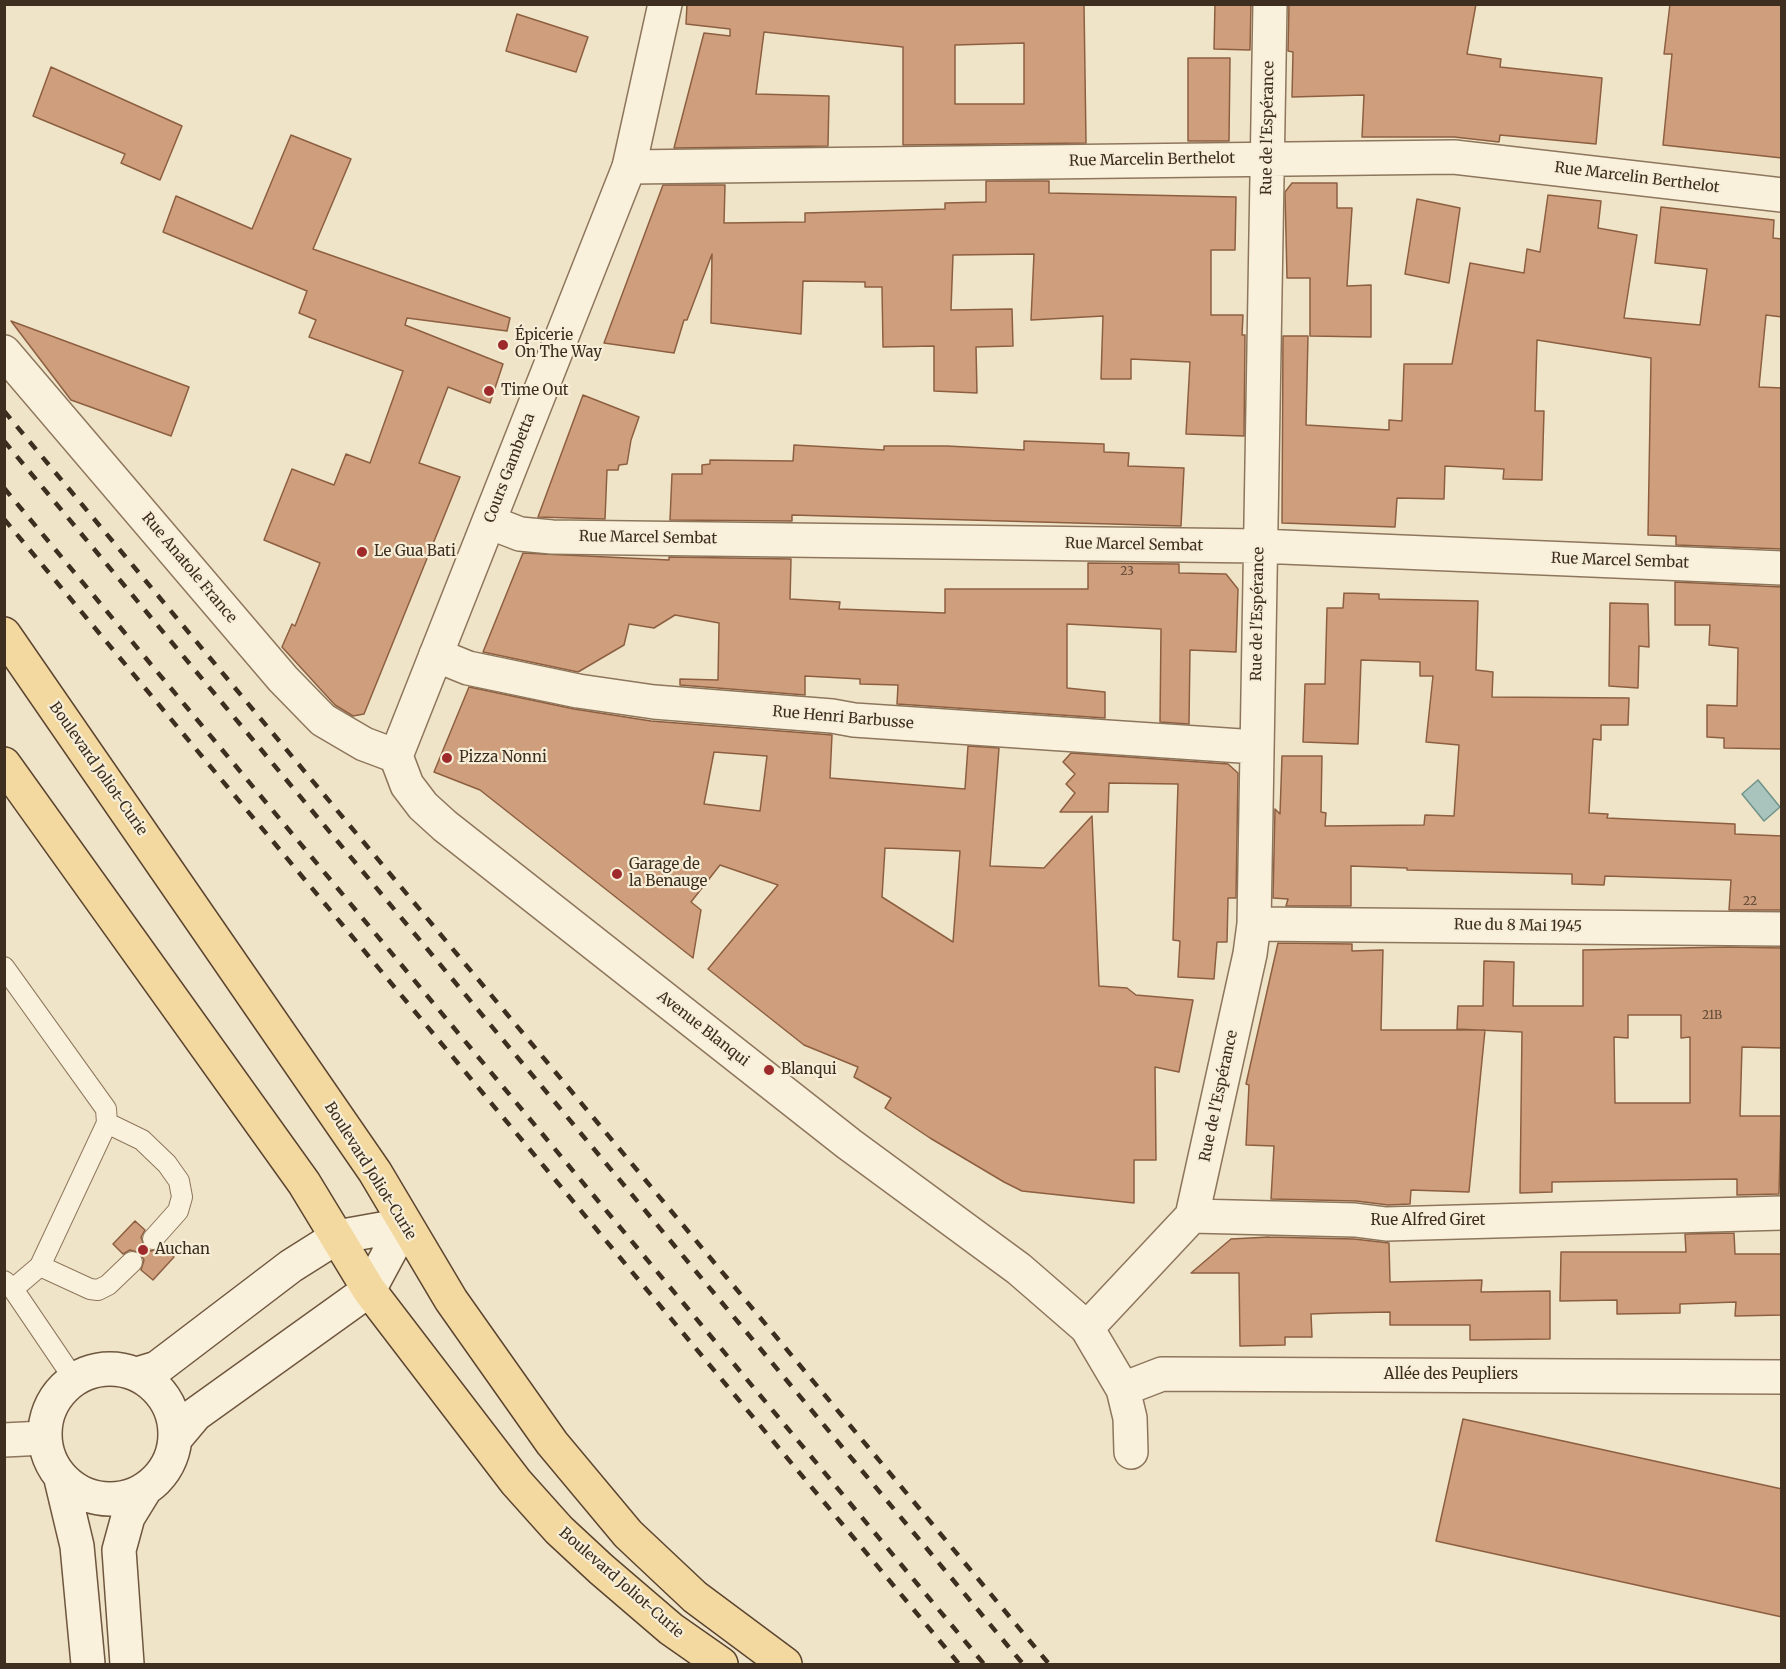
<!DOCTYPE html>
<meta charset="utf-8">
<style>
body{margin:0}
#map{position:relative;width:1786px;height:1669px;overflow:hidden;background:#f0e4c8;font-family:Merriweather,serif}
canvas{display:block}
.frame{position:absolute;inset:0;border:6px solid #3d2e20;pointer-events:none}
</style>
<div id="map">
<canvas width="1786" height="1669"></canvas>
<div class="frame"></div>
</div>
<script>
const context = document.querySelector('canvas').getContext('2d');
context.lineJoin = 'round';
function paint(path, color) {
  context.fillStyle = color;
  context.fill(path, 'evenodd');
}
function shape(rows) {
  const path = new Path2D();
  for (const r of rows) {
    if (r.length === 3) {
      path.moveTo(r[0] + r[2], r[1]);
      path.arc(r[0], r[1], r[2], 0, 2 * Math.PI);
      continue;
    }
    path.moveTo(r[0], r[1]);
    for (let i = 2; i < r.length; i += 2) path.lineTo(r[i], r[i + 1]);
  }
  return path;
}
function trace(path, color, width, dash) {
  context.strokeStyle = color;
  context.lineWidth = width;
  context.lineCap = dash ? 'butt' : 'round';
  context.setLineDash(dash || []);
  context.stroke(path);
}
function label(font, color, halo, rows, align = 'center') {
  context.font = font + ' Merriweather,serif';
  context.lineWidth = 4.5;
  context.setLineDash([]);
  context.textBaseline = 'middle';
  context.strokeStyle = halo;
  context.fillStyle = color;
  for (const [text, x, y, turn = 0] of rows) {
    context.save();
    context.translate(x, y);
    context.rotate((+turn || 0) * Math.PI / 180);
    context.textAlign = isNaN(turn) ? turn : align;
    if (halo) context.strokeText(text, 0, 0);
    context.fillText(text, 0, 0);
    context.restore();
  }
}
const water = shape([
 [1758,780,1780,807,1764,821,1742,794,1758,780]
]);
paint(water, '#a9c4bc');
trace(water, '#6f938a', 1.5);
const building = shape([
 [687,4,1084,4,1086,143,903,145,903,47,764,32,756,94,829,96,828,146,674,148,704,33,730,36,730,29,686,24,687,4],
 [1024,43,1024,104,955,104,955,45,1024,43],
 [1215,4,1251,4,1250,50,1214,49,1215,4],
 [1289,4,1476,4,1467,54,1501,59,1500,67,1602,78,1596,144,1500,135,1499,142,1454,137,1362,137,1364,95,1292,97,1293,52,1288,51,1289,4],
 [1670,4,1782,4,1782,158,1663,145,1672,54,1664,54,1670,4],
 [517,14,588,37,576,72,506,51,517,14],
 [1188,58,1230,58,1229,141,1188,141,1188,58],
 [51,67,182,126,160,180,121,163,125,154,33,116,51,67],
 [291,135,351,159,313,249,510,318,507,331,407,318,405,325,503,364,490,403,448,387,419,463,460,477,364,714,353,716,335,705,282,647,292,624,295,626,320,563,264,540,292,469,334,485,346,454,370,463,403,371,309,337,316,320,299,313,307,291,163,232,176,196,252,229,291,135],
 [986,181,1049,181,1049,193,1236,197,1235,250,1211,250,1211,315,1243,315,1242,335,1245,335,1244,436,1186,434,1190,362,1131,359,1131,379,1101,379,1103,316,1031,320,1034,254,953,255,951,310,1012,309,1013,346,976,347,977,393,934,391,934,346,883,347,882,287,865,287,865,282,803,281,801,334,711,323,712,254,687,320,684,320,674,353,604,343,663,185,725,185,724,223,805,222,805,213,945,209,945,203,986,202,986,181],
 [1292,183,1337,183,1337,208,1352,208,1347,286,1371,285,1371,337,1310,336,1310,278,1287,278,1285,192,1292,183],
 [1548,195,1601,201,1598,228,1637,235,1624,318,1700,325,1707,269,1655,263,1661,207,1774,220,1773,238,1782,239,1782,317,1766,315,1759,387,1782,388,1782,549,1676,545,1676,536,1648,535,1651,358,1537,340,1535,411,1544,411,1542,480,1503,479,1504,469,1445,466,1444,499,1397,498,1395,527,1282,523,1283,336,1308,336,1306,425,1389,430,1389,420,1402,421,1404,364,1452,364,1470,263,1524,273,1527,249,1540,252,1548,195],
 [1417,199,1460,208,1449,283,1405,274,1417,199],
 [11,321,189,387,171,436,71,400,11,321],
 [583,395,639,417,631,440,627,464,619,465,618,470,607,470,605,519,538,517,583,395],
 [1024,441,1104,444,1104,452,1129,453,1128,466,1184,468,1181,526,792,515,792,521,670,520,672,474,702,474,702,465,710,464,710,460,793,461,794,445,884,450,884,446,947,446,1024,450,1024,441],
 [523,553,669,560,669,557,791,559,790,599,840,602,839,609,945,613,945,589,1088,589,1088,563,1179,564,1179,573,1226,574,1238,589,1236,652,1190,650,1189,724,1160,722,1161,629,1067,624,1067,688,1105,692,1105,718,897,704,898,685,860,684,860,679,805,676,805,695,680,685,680,679,718,680,719,623,675,615,654,628,629,624,624,645,578,672,483,652,523,553],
 [1675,582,1782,587,1782,749,1724,748,1724,738,1707,737,1707,705,1737,706,1738,648,1709,645,1710,625,1675,625,1675,582],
 [1344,593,1379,594,1379,599,1478,601,1476,670,1493,672,1492,697,1629,698,1628,725,1601,725,1601,740,1593,739,1589,813,1608,814,1607,818,1735,824,1735,834,1782,836,1782,910,1729,910,1731,880,1605,876,1604,885,1572,884,1572,874,1407,870,1407,868,1351,866,1351,906,1286,906,1288,899,1273,898,1275,809,1280,814,1282,756,1322,756,1321,812,1326,813,1325,826,1424,825,1425,815,1454,816,1459,745,1426,742,1433,676,1420,676,1420,662,1361,660,1358,744,1303,742,1305,684,1325,684,1327,608,1343,608,1344,593],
 [1610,603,1648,604,1649,647,1639,646,1638,688,1609,686,1610,603],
 [469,687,574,709,651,721,832,735,830,778,965,789,968,746,999,748,990,866,1044,868,1092,816,1099,986,1127,988,1136,995,1193,1000,1179,1072,1155,1067,1156,1160,1134,1160,1134,1203,1022,1191,1004,1182,930,1138,885,1108,891,1098,854,1077,858,1067,804,1045,708,969,778,885,720,865,691,902,701,910,693,958,480,790,434,772,469,687],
 [714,752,767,756,760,811,704,804,714,752],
 [885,848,960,851,953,942,882,897,885,848],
 [1071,753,1228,764,1238,773,1236,898,1228,898,1227,942,1217,942,1214,979,1178,977,1180,941,1173,940,1178,784,1109,783,1108,812,1060,812,1075,793,1066,784,1075,774,1063,762,1071,753],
 [1278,943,1352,944,1352,951,1383,950,1381,1030,1485,1030,1469,1192,1411,1190,1410,1204,1388,1205,1356,1201,1271,1199,1274,1146,1246,1145,1249,1085,1246,1084,1278,943],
 [1727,947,1782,948,1782,1048,1742,1047,1740,1116,1781,1116,1779,1194,1737,1195,1737,1179,1552,1182,1552,1192,1520,1193,1522,1032,1457,1029,1458,1006,1483,1006,1484,961,1514,962,1513,1006,1583,1006,1583,950,1727,947],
 [1628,1015,1681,1015,1681,1038,1690,1037,1690,1103,1615,1103,1614,1037,1628,1038,1628,1015],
 [135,1221,145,1230,141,1237,145,1248,151,1251,162,1247,174,1257,153,1280,141,1270,144,1260,140,1253,130,1250,123,1254,113,1244,135,1221],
 [1734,1233,1735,1254,1782,1254,1782,1315,1735,1316,1736,1302,1680,1304,1680,1313,1617,1314,1617,1300,1560,1301,1561,1252,1686,1252,1685,1234,1734,1233],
 [1269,1237,1354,1239,1389,1243,1390,1282,1482,1280,1481,1292,1550,1291,1550,1339,1470,1340,1470,1325,1390,1325,1390,1312,1338,1313,1311,1314,1312,1337,1285,1337,1285,1345,1240,1346,1239,1273,1191,1273,1231,1239,1269,1237],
 [1463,1419,1782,1489,1782,1617,1436,1541,1463,1419]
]);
paint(building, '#cf9f7d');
trace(building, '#8d5f41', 1.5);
const service = shape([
 [4,967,106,1109,107,1123,40,1266,13,1289],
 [107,1123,142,1140,167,1164,179,1181,182,1197,178,1211,153,1239],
 [40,1266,90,1289,98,1290,108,1285,132,1262],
 [4,1281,13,1289,74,1379]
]);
const minor = shape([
 [629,167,1454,157,1782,195],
 [4,352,283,679,323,720,364,744,396,756],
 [489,522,520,534,552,537,1259,546,1782,568],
 [436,655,468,668,578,691,654,702,832,716,854,720,1256,747],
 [1254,924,1782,929],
 [1192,1216,1250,954,1254,924,1270,4],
 [1087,1328,1192,1216,1355,1220,1386,1224,1782,1213],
 [1123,1389,1162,1374,1782,1377],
 [4,1440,44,1438]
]);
const tertiary = shape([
 [665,4,629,167,396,756,407,785,423,806,445,826,849,1144,1019,1269,1087,1328,1123,1389,1130,1418,1131,1452]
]);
const secondary = shape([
 [110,1434,65],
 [137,1374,157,1368,291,1266,337,1237,404,1225],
 [175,1439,196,1414,369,1290,404,1225],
 [61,1479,77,1546,88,1664],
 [127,1664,119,1550,128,1517,144,1491]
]);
const primary = shape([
 [4,634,375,1172,451,1300,552,1443,628,1534,695,1597,785,1664],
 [4,764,304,1183,369,1290,516,1482,559,1530,601,1569,671,1629,721,1664]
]);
trace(service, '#8d765c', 22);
trace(minor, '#8d765c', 36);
trace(tertiary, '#8d765c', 36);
trace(secondary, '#6f573f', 36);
trace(primary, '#5b4430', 36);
trace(service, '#faf1dc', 20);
trace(minor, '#faf1dc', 33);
trace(tertiary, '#faf1dc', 33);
trace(secondary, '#faf1dc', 33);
trace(primary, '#f3d9a0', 33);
trace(shape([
 [4,411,1049,1664],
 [4,441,1023,1664],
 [4,488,984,1664],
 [4,519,959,1664]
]), '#3d2e20', 4.5, [10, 10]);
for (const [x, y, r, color] of [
 [503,345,6,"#9e2a2b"],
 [489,391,6,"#9e2a2b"],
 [362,552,6,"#9e2a2b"],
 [447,758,6,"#9e2a2b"],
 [617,874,6,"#9e2a2b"],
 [769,1070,6,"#9e2a2b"],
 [143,1250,6,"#9e2a2b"]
]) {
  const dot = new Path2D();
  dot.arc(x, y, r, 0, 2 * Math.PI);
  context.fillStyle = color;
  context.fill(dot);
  trace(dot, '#f7eed8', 2);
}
label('12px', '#624a37', null, [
 ["23",1127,572],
 ["22",1750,902],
 ["21B",1712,1016]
]);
label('15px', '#3d2e20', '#f7eed8', [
 ["Rue de l'Espérance",1268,128,-89],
 ["Rue Marcelin Berthelot",1152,160,-1],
 ["Rue Marcelin Berthelot",1637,178,7],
 ["Cours Gambetta",510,468,-69],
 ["Rue Marcel Sembat",648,538,1],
 ["Rue Marcel Sembat",1134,545,1],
 ["Rue Marcel Sembat",1620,561,2],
 ["Rue Anatole France",189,568,50],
 ["Rue de l'Espérance",1258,614,-89],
 ["Rue Henri Barbusse",843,718,5],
 ["Boulevard Joliot-Curie",98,769,55],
 ["Rue du 8 Mai 1945",1518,926,1],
 ["Avenue Blanqui",703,1029,38],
 ["Rue de l'Espérance",1219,1096,-78],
 ["Boulevard Joliot-Curie",370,1171,58],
 ["Rue Alfred Giret",1428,1221],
 ["Allée des Peupliers",1451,1375],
 ["Boulevard Joliot-Curie",621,1583,41]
]);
label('15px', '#3d2e20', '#f7eed8', [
 ["Épicerie",515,336],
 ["On The Way",515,353],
 ["Time Out",501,391],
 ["Le Gua Bati",374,552],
 ["Pizza Nonni",459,758],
 ["Garage de",629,865],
 ["la Benauge",629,882],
 ["Blanqui",781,1070],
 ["Auchan",155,1250]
], 'left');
</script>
